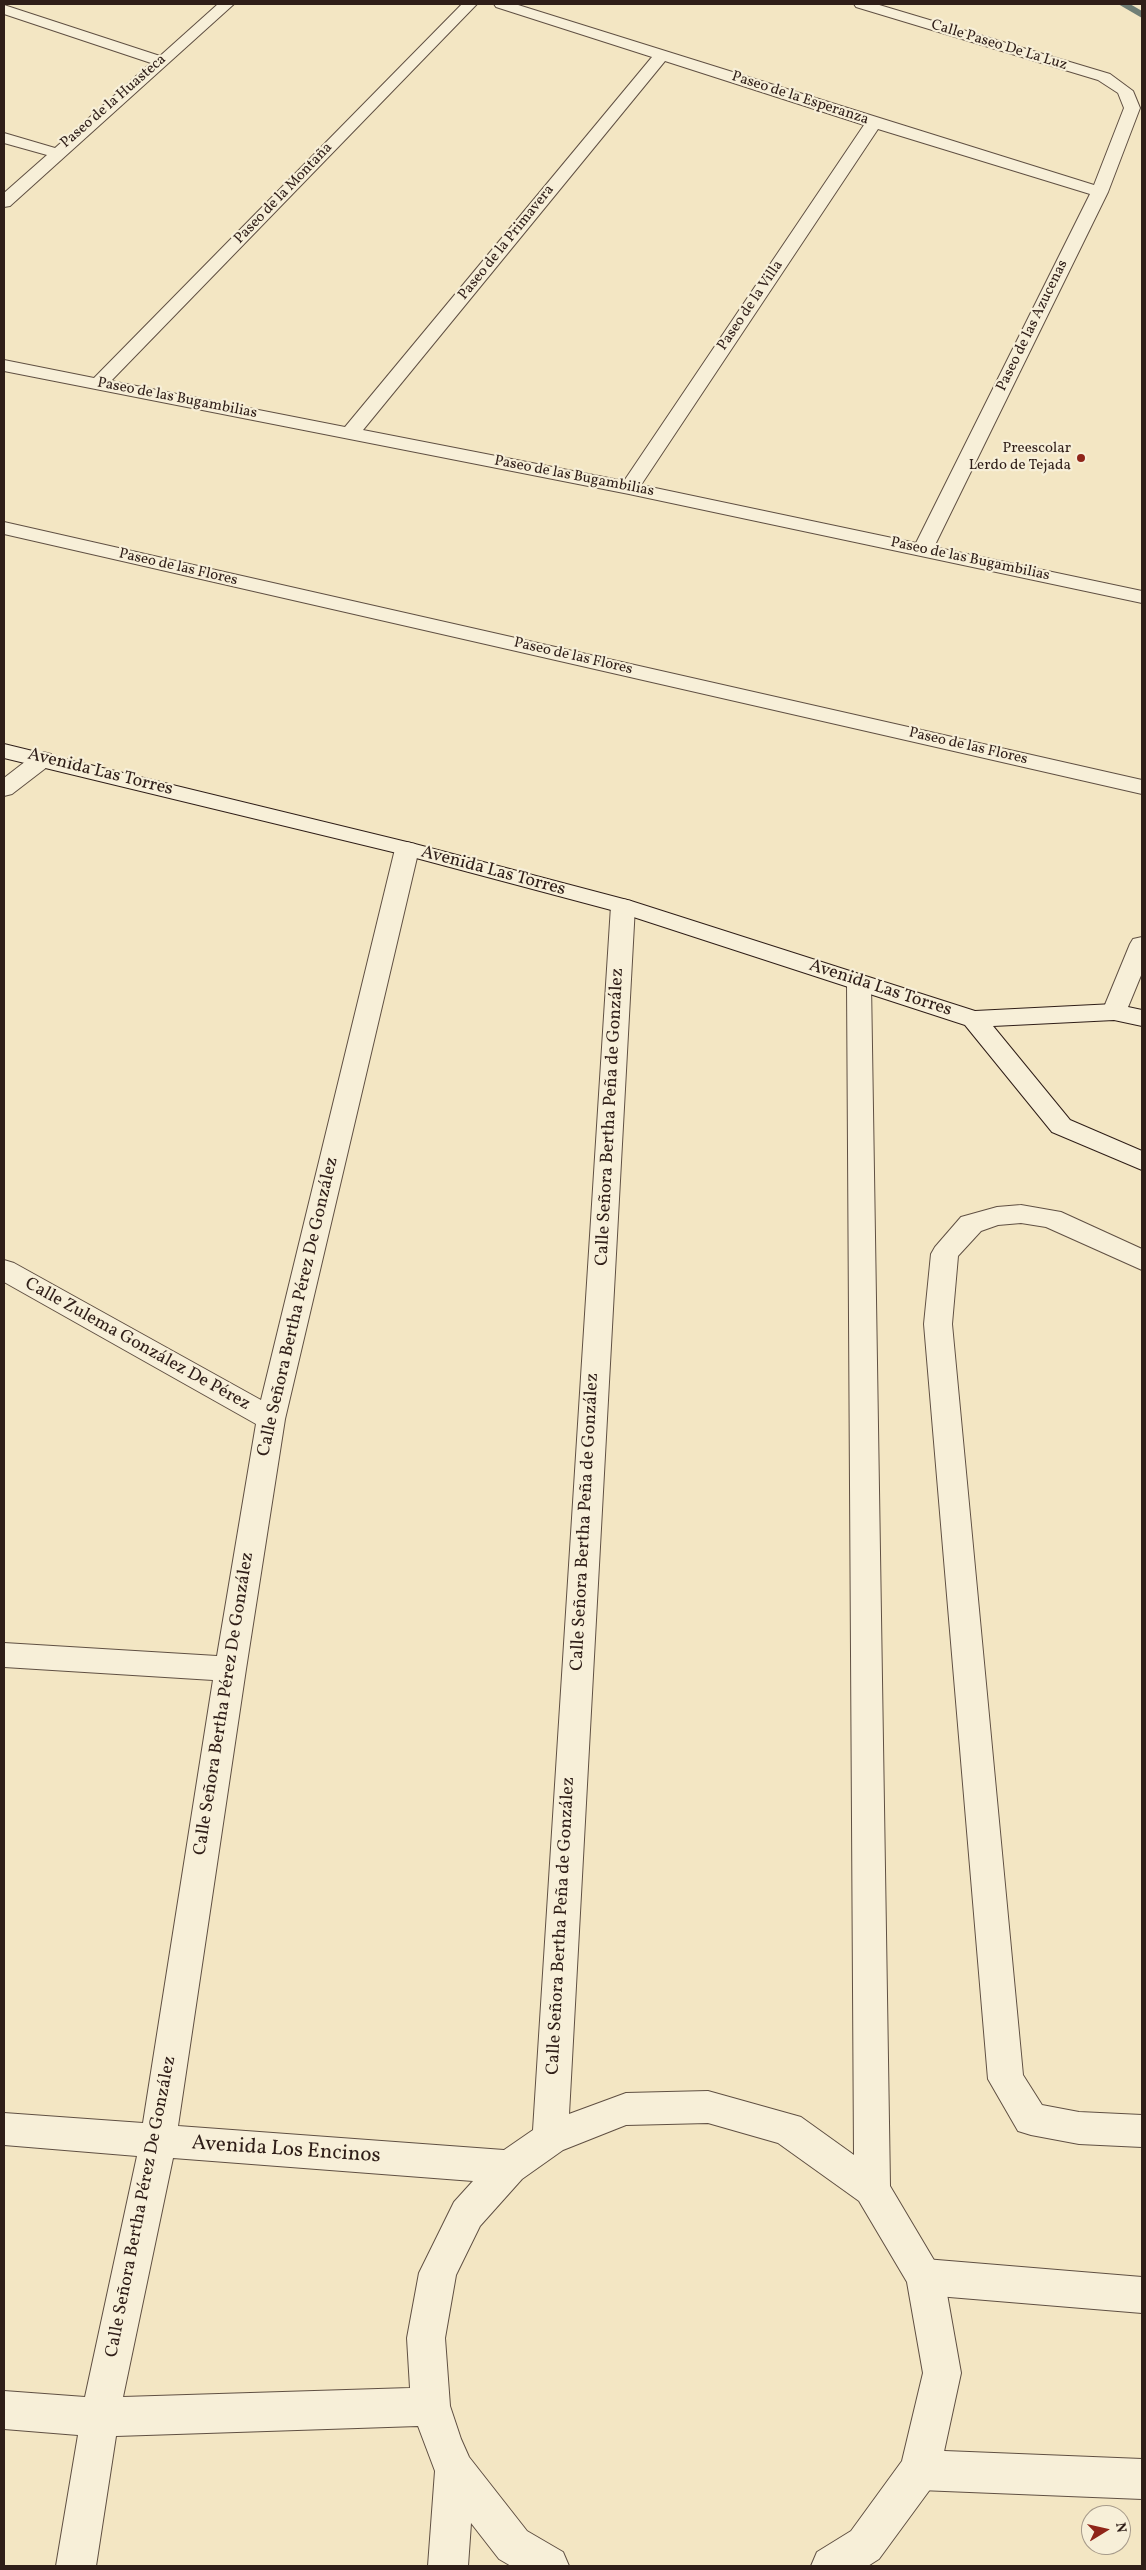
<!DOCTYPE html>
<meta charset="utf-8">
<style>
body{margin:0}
#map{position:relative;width:1146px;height:2570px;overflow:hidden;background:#f3e6c3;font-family:Vollkorn,serif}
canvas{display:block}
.frame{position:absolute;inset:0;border:5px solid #2f1e18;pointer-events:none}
.north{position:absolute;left:1081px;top:2505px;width:50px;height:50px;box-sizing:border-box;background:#f7efd8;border:1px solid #a79b8b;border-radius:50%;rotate:81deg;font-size:14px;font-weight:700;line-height:20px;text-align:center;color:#2f1e18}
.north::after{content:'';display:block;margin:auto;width:18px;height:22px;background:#8f2418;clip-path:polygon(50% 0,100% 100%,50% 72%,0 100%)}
</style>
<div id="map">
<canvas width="1146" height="2570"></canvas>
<div class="frame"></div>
<div class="north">N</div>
</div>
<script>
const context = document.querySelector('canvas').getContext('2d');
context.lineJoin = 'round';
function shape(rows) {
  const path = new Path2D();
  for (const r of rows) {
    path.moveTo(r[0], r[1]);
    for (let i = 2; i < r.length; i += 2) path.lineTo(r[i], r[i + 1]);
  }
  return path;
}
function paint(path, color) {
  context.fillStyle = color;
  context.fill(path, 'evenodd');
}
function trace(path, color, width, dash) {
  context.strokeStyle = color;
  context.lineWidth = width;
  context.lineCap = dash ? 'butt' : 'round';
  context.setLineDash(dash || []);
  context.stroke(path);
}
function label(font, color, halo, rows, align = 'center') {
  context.font = font + ' Vollkorn,serif';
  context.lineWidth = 4.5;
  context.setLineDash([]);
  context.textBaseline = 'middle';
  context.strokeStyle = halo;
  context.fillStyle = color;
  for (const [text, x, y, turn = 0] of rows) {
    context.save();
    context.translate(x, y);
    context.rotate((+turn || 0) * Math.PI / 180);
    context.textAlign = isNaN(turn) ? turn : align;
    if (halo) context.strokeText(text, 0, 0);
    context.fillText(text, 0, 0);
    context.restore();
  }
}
paint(shape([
 [1118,4,1130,4,1142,11,1142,18,1118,4]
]), '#707f76');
const lane = shape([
 [1021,1205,1061,1212,1142,1249,1142,1270,1046,1227,1021,1223,998,1225,981,1231,958,1256,952,1324,1023,2075,1042,2105,1079,2112,1142,2115,1142,2147,1079,2144,1031,2135,1018,2131,988,2079,924,1324,931,1254,935,1247,961,1217,997,1207,1021,1205],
 [925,2259,1142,2277,1142,2313,925,2295,912,2290,906,2277,912,2264,925,2259],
 [920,2450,1142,2459,1142,2499,920,2490,906,2484,900,2470,906,2456,920,2450]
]);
const street = shape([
 [218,4,234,4,10,206,4,207,4,193,47,155,4,143,4,133,55,148,151,63,4,14,4,5,160,56,218,4],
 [462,4,477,4,111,381,345,427,652,57,496,7,494,4,515,4,1094,185,1124,108,1118,93,1098,80,856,7,854,4,876,4,1110,74,1133,91,1140,108,1108,192,934,547,1142,591,1142,603,629,494,4,371,4,360,94,378,462,4],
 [665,61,864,125,624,481,363,430,665,61],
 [878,129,1090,194,916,543,641,485,878,129],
 [4,522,1142,780,1142,794,4,534,4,522],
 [43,752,51,754,54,759,51,764,12,794,4,796,4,778,35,754,43,752],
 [407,842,415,844,419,849,285,1419,246,1669,178,2126,504,2150,533,2130,611,906,615,901,623,899,631,901,635,906,569,2114,626,2093,708,2091,801,2117,854,2155,847,983,850,978,859,975,868,978,871,983,890,2186,944,2277,961,2373,940,2470,934,2484,879,2559,868,2566,811,2566,817,2552,851,2531,902,2461,923,2373,907,2282,859,2201,778,2143,708,2123,626,2125,563,2150,522,2179,480,2226,456,2275,445,2338,450,2406,461,2439,469,2457,527,2531,563,2552,569,2566,511,2566,499,2559,471,2523,468,2566,428,2566,435,2471,418,2426,116,2436,96,2566,56,2566,78,2435,4,2429,4,2391,85,2397,137,2156,4,2145,4,2113,143,2123,213,1680,4,1667,4,1643,217,1656,256,1424,4,1282,4,1260,14,1263,261,1400,395,849,399,844,407,842],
 [173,2158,473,2181,454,2202,419,2273,407,2338,410,2388,123,2397,173,2158],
 [1142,937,1142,973,1126,1012,1123,1018,1114,1020,1105,1018,1102,1012,1130,944,1133,939,1142,937]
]);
const secondary = shape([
 [4,744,415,844,631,901,975,1011,1114,1004,1142,1010,1142,1026,1114,1020,993,1026,1070,1120,1142,1151,1142,1170,1052,1132,965,1025,615,911,401,854,4,758,4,744]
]);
trace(lane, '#605043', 2);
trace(street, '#605043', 2);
trace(secondary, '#2f1e18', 2);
paint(lane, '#f7efd8');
paint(street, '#f7efd8');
paint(secondary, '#f7efd8');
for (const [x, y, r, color] of [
 [1081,458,5,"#8f2418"]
]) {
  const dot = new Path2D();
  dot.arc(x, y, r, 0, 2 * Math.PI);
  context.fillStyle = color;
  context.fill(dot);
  trace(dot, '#f7efd8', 2);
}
label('15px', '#2f1e18', '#f7efd8', [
 ["Calle Paseo De La Luz",999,46,17],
 ["Paseo de la Esperanza",800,99,18],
 ["Paseo de la Huasteca",114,102,-41],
 ["Paseo de la Montaña",284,194,-46],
 ["Paseo de la Primavera",507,243,-51],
 ["Paseo de la Villa",751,306,-56],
 ["Paseo de las Azucenas",1033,326,-64],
 ["Paseo de las Bugambilias",177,399,11],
 ["Paseo de las Bugambilias",574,477,11],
 ["Paseo de las Bugambilias",970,560,12],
 ["Paseo de las Flores",178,568,13],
 ["Paseo de las Flores",573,657,13],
 ["Paseo de las Flores",968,747,13]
]);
label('15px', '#2f1e18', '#f7efd8', [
 ["Preescolar",1071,449],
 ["Lerdo de Tejada",1071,466]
], 'right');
label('18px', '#2f1e18', '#f7efd8', [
 ["Avenida Las Torres",100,773,14],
 ["Avenida Las Torres",493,872,15],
 ["Avenida Las Torres",880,989,18],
 ["Calle Señora Bertha Peña de González",611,1117,-87],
 ["Calle Señora Bertha Pérez De González",299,1307,-77],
 ["Calle Zulema González De Pérez",137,1345,29],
 ["Calle Señora Bertha Peña de González",586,1522,-87],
 ["Calle Señora Bertha Pérez De González",225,1704,-81],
 ["Calle Señora Bertha Peña de González",562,1926,-87],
 ["Calle Señora Bertha Pérez De González",142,2207,-79]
]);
label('21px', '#2f1e18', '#f7efd8', [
 ["Avenida Los Encinos",286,2151,4]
]);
</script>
